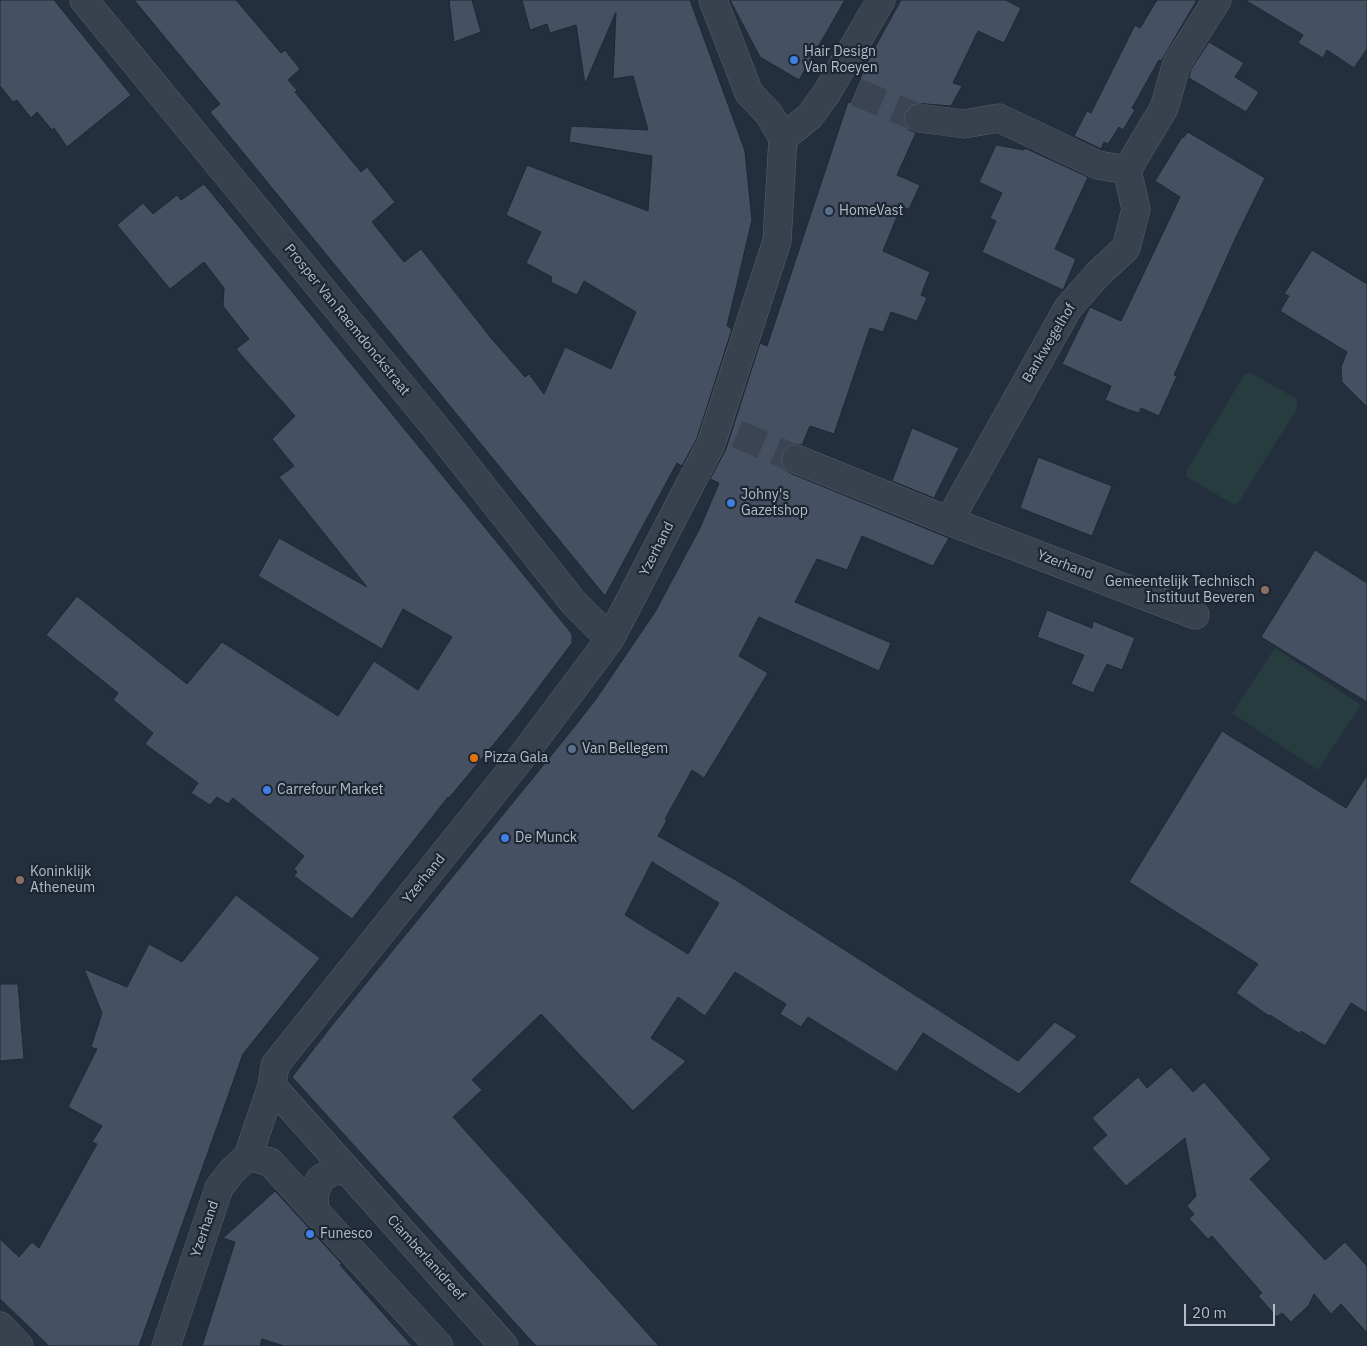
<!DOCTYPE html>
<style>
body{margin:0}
#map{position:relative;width:1367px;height:1346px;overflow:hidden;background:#242f3e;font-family:"IBM Plex Sans",sans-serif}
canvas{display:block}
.scale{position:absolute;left:1184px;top:1304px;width:91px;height:22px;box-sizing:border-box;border:2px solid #b4bcc9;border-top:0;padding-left:6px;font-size:15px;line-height:18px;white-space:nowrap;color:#b4bcc9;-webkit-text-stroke:4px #1d2633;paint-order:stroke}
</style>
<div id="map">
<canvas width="1367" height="1346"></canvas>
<div class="scale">20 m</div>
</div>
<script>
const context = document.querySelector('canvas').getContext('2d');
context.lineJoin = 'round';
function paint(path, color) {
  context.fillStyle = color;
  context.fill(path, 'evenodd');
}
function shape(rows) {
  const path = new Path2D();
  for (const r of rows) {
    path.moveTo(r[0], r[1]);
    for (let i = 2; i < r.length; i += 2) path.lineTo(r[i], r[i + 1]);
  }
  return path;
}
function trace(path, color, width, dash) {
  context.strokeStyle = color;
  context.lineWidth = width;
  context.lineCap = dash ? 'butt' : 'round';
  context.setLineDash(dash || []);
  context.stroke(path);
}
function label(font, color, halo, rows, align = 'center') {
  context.font = font + ' "IBM Plex Sans",sans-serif';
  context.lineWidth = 4.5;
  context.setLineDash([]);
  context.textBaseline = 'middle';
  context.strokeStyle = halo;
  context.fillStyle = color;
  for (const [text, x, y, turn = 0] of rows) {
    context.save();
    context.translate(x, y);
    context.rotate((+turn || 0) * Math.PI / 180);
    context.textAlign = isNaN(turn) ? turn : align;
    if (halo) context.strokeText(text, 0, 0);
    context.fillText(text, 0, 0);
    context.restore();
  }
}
paint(shape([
 [1251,373,1297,399,1297,409,1238,503,1233,504,1187,477,1186,472,1244,375],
 [1275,648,1361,705,1318,770,1232,713]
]), '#263c3f');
const building = shape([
 [0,0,54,0,131,95,67,147,54,128,52,130,37,112,31,118,17,100,13,102,0,86,0,0],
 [134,0,236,0,281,53,285,50,300,69,288,80,297,90,295,92,361,172,367,167,395,202,372,222,404,262,421,249,491,338,525,377,529,374,544,394,565,347,611,369,636,312,584,281,577,295,551,282,552,277,526,263,541,232,506,215,527,165,648,211,652,156,569,142,571,126,648,130,633,76,613,79,616,12,585,84,576,25,550,33,547,24,530,30,522,0,690,0,745,151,752,220,727,326,732,329,697,438,682,466,677,463,605,596,210,112,220,104,134,0],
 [449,0,472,0,481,32,454,42,449,0],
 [730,0,845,0,799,80,760,57,730,0],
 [901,0,1006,0,1021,8,1004,43,978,31,953,83,962,86,951,106,914,103,907,108,904,115,905,124,909,130,916,133,897,175,920,185,909,209,901,207,883,251,930,272,921,295,927,298,917,321,891,312,883,332,870,328,834,434,810,426,802,445,794,444,787,446,782,453,781,461,783,468,790,473,949,538,933,566,862,536,847,570,817,559,795,602,891,643,879,671,759,617,739,656,768,673,704,778,692,770,665,819,667,820,658,836,734,879,1018,1061,1055,1022,1077,1036,1019,1094,923,1033,897,1072,808,1017,801,1027,780,1014,786,1004,735,972,705,1016,678,997,651,1038,686,1061,633,1111,541,1014,472,1080,482,1090,453,1117,659,1346,536,1346,292,1077,333,1024,571,731,596,699,655,612,700,528,719,483,710,479,726,449,760,343,767,346,848,102,850,103,869,58,901,0],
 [652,862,719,903,688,954,625,915,652,862],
 [1157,0,1197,0,1161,61,1159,60,1132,108,1135,110,1123,130,1119,127,1108,144,1104,142,1101,149,1074,136,1087,111,1091,113,1135,25,1140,28,1157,0],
 [1245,0,1367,0,1367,49,1354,68,1327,50,1323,58,1298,43,1303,35,1245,0],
 [1209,42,1244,63,1235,77,1259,92,1246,112,1189,78,1191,69,1209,42],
 [1188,132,1265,178,1236,237,1174,375,1177,376,1159,416,1141,408,1139,413,1129,410,1105,400,1111,386,1062,364,1090,307,1121,321,1180,197,1155,181,1182,137,1183,138,1188,132],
 [996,145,1024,150,1025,148,1088,177,1055,249,1076,259,1063,290,982,252,996,221,990,218,1002,193,979,182,996,145],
 [204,184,572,634,572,643,517,716,449,798,448,797,352,919,294,876,297,872,294,869,304,856,233,798,228,804,217,797,210,805,191,793,198,783,145,744,153,733,113,700,118,693,46,635,77,596,187,684,222,642,338,716,374,661,418,690,452,637,403,609,382,649,258,576,279,538,367,587,279,477,294,466,272,439,295,416,236,349,249,339,223,306,224,288,204,262,170,289,117,225,143,203,153,214,177,195,181,200,204,184],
 [1312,250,1367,284,1367,407,1342,382,1341,367,1347,352,1280,311,1289,296,1284,294,1312,250],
 [912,428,959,448,934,498,892,481,912,428],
 [1038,457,1112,486,1092,536,1020,508,1038,457],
 [1315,550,1367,583,1367,702,1261,637,1315,550],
 [1047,610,1092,628,1093,621,1135,638,1122,670,1107,664,1093,693,1071,684,1084,655,1037,637,1047,610],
 [1222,731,1346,808,1367,775,1367,1013,1351,1003,1325,1046,1301,1031,1300,1034,1270,1015,1269,1016,1236,993,1258,964,1129,882,1222,731],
 [236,895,320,958,243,1054,139,1346,49,1346,0,1299,0,1239,19,1257,32,1242,39,1248,97,1144,92,1142,102,1126,68,1107,97,1049,91,1047,102,1013,84,969,127,987,149,944,182,962,236,895],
 [0,984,18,984,24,1059,0,1061,0,984],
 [1171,1067,1193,1092,1204,1082,1271,1159,1250,1179,1325,1260,1345,1242,1367,1266,1367,1333,1341,1304,1331,1314,1314,1294,1309,1305,1291,1322,1282,1313,1277,1317,1258,1296,1262,1293,1212,1236,1208,1239,1189,1219,1194,1214,1187,1206,1196,1196,1185,1138,1126,1186,1092,1148,1107,1135,1092,1118,1138,1077,1147,1088,1171,1067],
 [275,1191,342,1264,340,1265,412,1346,284,1346,262,1339,260,1346,202,1346,235,1242,223,1238,275,1191]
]);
paint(building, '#455162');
trace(building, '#1f2835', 1);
trace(shape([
 [856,92,919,118],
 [737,434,796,459]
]), '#3a4453', 28, [28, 14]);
const minor = shape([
 [84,0,436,428,573,602,610,639],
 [919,118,964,124,999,118,1098,165,1127,170],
 [783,138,810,116,826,94,881,0],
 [796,459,949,521,1195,615],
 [949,521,1068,308,1098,274,1126,248,1136,209,1127,170,1164,108,1177,63,1217,0],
 [272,1086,504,1346],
 [248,1156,270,1162,439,1346],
 [315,1209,314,1195,320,1179,333,1171,347,1170],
 [0,1326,19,1346],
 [166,1346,219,1188,232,1171,248,1156,272,1086,275,1065,524,754,610,639,711,444,777,241,783,138,769,114,749,93,713,0]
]);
trace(minor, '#565f6c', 29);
trace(minor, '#38414e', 28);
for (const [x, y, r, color] of [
 [794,60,5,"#3f7fe0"],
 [829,211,5,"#5c6f8a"],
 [731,503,5,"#3f7fe0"],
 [1265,590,5,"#8d6e63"],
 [572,749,5,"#5c6f8a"],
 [474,758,5,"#e8710a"],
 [267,790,5,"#3f7fe0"],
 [505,838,5,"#3f7fe0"],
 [20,880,5,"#8d6e63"],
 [310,1234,5,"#3f7fe0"]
]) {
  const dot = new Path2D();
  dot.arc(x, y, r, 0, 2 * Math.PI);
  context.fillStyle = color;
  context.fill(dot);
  trace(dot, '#1d2633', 2);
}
label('14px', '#b4bcc9', '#1d2633', [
 ["Hair Design",804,52],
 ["Van Roeyen",804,68],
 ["HomeVast",839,211],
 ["Johny's",741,495],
 ["Gazetshop",741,511],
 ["Gemeentelijk Technisch",1255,582,"right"],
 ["Instituut Beveren",1255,598,"right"],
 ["Van Bellegem",582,749],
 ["Pizza Gala",484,758],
 ["Carrefour Market",277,790],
 ["De Munck",515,838],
 ["Koninklijk",30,872],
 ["Atheneum",30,888],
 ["Funesco",320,1234]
], 'left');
label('14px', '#b4bcc9', '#1d2633', [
 ["Prosper Van Raemdonckstraat",347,320,51],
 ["Bankwegelhof",1049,343,-59],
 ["Yzerhand",657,549,-63],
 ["Yzerhand",1065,565,21],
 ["Yzerhand",424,879,-51],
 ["Yzerhand",205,1229,-71],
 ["Ciamberlanidreef",426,1258,48]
]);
</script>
